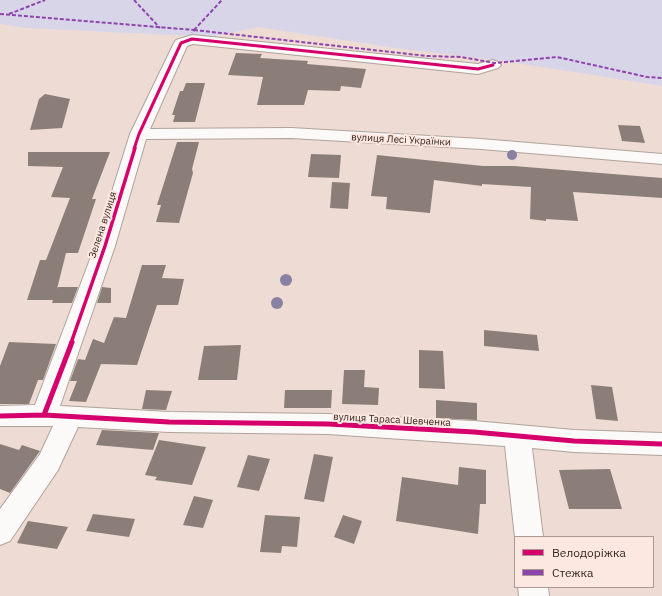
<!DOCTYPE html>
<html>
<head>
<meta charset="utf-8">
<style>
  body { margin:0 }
  #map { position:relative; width:662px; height:596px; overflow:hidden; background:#eedcd4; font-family:"IBM Plex Sans",sans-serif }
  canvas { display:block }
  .legend { position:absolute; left:514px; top:536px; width:140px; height:52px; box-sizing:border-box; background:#fce8e0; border:1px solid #ab9a93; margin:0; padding:5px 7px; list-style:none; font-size:12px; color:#322520 }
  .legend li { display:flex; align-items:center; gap:8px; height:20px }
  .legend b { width:20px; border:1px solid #ab9a93 }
</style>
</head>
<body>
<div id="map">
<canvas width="662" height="596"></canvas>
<ul class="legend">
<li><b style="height:5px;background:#d6006c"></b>Велодоріжка</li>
<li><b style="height:5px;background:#8e44ad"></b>Стежка</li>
</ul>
</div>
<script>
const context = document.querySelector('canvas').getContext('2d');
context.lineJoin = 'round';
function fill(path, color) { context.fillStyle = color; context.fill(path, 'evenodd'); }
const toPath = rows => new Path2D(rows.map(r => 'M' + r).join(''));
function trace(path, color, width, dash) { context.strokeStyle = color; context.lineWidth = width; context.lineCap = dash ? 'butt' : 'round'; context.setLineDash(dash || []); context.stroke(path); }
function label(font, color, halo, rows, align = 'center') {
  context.font = font + ' "IBM Plex Sans",sans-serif'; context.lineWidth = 4; context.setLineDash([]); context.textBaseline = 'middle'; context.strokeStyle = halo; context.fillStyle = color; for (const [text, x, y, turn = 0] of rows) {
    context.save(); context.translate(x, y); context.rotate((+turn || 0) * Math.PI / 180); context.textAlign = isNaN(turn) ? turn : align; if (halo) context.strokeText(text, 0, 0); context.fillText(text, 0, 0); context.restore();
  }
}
const green = toPath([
  [0,0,662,0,662,86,503,61,402,49,258,27,211,37,26,28,0,24]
]);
const building = toPath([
  [236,53,262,54,260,58,308,61,307,64,366,69,361,88,341,86,340,91,308,90,304,105,257,105,263,77,228,75],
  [186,83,205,83,195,122,173,122,175,115,172,115,180,91,183,91],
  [45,94,70,99,62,128,30,130,39,99],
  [618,125,640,126,645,143,622,141],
  [177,142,199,142,192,169,193,173,179,223,156,222,161,205,157,205],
  [28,152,110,152,92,199,96,199,78,253,66,253,57,289,58,287,78,287,72,303,52,303,53,300,27,300,40,260,46,260,70,198,51,197,63,167,28,166],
  [311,154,341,155,339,178,308,177],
  [377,155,483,166,514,166,662,178,662,198,573,192,578,221,546,219,546,221,530,219,531,187,482,184,482,186,434,180,430,213,386,209,387,197,371,196],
  [332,182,350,183,348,209,330,208],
  [142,265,166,265,162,278,184,279,178,305,157,305,137,365,101,364,86,402,69,401,77,381,70,381,78,359,85,360,93,339,104,343,114,317,126,318],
  [102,287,111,288,111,303,97,303],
  [484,330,537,335,539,351,484,346],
  [9,342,56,344,43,380,38,380,29,404,0,404,0,366],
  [241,345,237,380,198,380,204,346],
  [419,350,443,351,445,389,419,388],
  [344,370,365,370,364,387,379,388,378,405,342,404],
  [591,385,612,387,618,421,596,419],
  [146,390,172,391,166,410,142,409],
  [285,390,332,390,331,408,284,408],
  [436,400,477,403,477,420,436,418],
  [102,430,159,433,153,450,96,445],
  [159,440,206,447,192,485,155,480,157,477,145,475],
  [0,444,19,450,22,445,40,451,10,493,0,489],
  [314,454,333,457,324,502,304,499],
  [248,455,270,459,259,491,237,487],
  [459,467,486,470,486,504,480,504,478,534,396,521,402,477,458,485],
  [610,469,622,509,569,509,559,470],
  [194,496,213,500,203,528,183,525],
  [93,514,135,519,129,537,86,531],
  [265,515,300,517,297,547,282,546,281,553,260,552],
  [343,515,362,521,354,544,334,537],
  [28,521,68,527,57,549,17,543]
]);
const minor = toPath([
  [192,35,478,64,493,60,498,62,501,65,498,68,478,74,193,44,187,46,150,129,291,128,481,139,662,154,662,164,481,149,291,138,146,139,115,246,60,406,169,412,328,414,474,421,574,430,662,433,662,455,574,452,532,448,543,537,515,538,505,446,328,434,169,432,78,427,58,470,10,541,0,545,0,509,40,454,53,426,0,426,0,406,35,405,95,246,130,134,174,43,176,40,192,35],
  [518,587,548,587,549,596,519,596,518,587]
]);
const quiet = toPath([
  [134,0,160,28],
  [0,14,194,30,192,33],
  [9,14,45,0],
  [194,30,427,56,461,57,495,63,557,57,647,77,662,78],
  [194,30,222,0]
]);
const cyclewayFar2 = toPath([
  [134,149,139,134,181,43,192,39,478,69,493,65]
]);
const cyclewayFar1 = toPath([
  [71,343,105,246,135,148]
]);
const cycleway = toPath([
  [44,415,72,342],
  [0,416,44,415,169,422,328,424,474,432,574,441,662,444]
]);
const trees = [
  [512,155,5],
  [286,280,6],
  [277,303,6]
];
const streetNames = [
  ["вулиця Лесі Українки",401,140,3],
  ["Зелена вулиця",103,225,-72],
  ["вулиця Тараса Шевченка",392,420,3]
];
fill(green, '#d9d5e9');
fill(building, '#8b7e78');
trace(minor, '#afa29b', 2);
fill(minor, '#fcfaf9');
trace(quiet, '#8e44ad', 2, [4, 2]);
trace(cyclewayFar2, '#d6006c', 3);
trace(cyclewayFar1, '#d6006c', 3.5);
trace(cycleway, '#d6006c', 5);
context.fillStyle = '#8881a2';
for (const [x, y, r] of trees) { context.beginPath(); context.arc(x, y, r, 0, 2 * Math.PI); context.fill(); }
label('10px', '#322520', '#fce8e0', streetNames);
</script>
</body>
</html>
